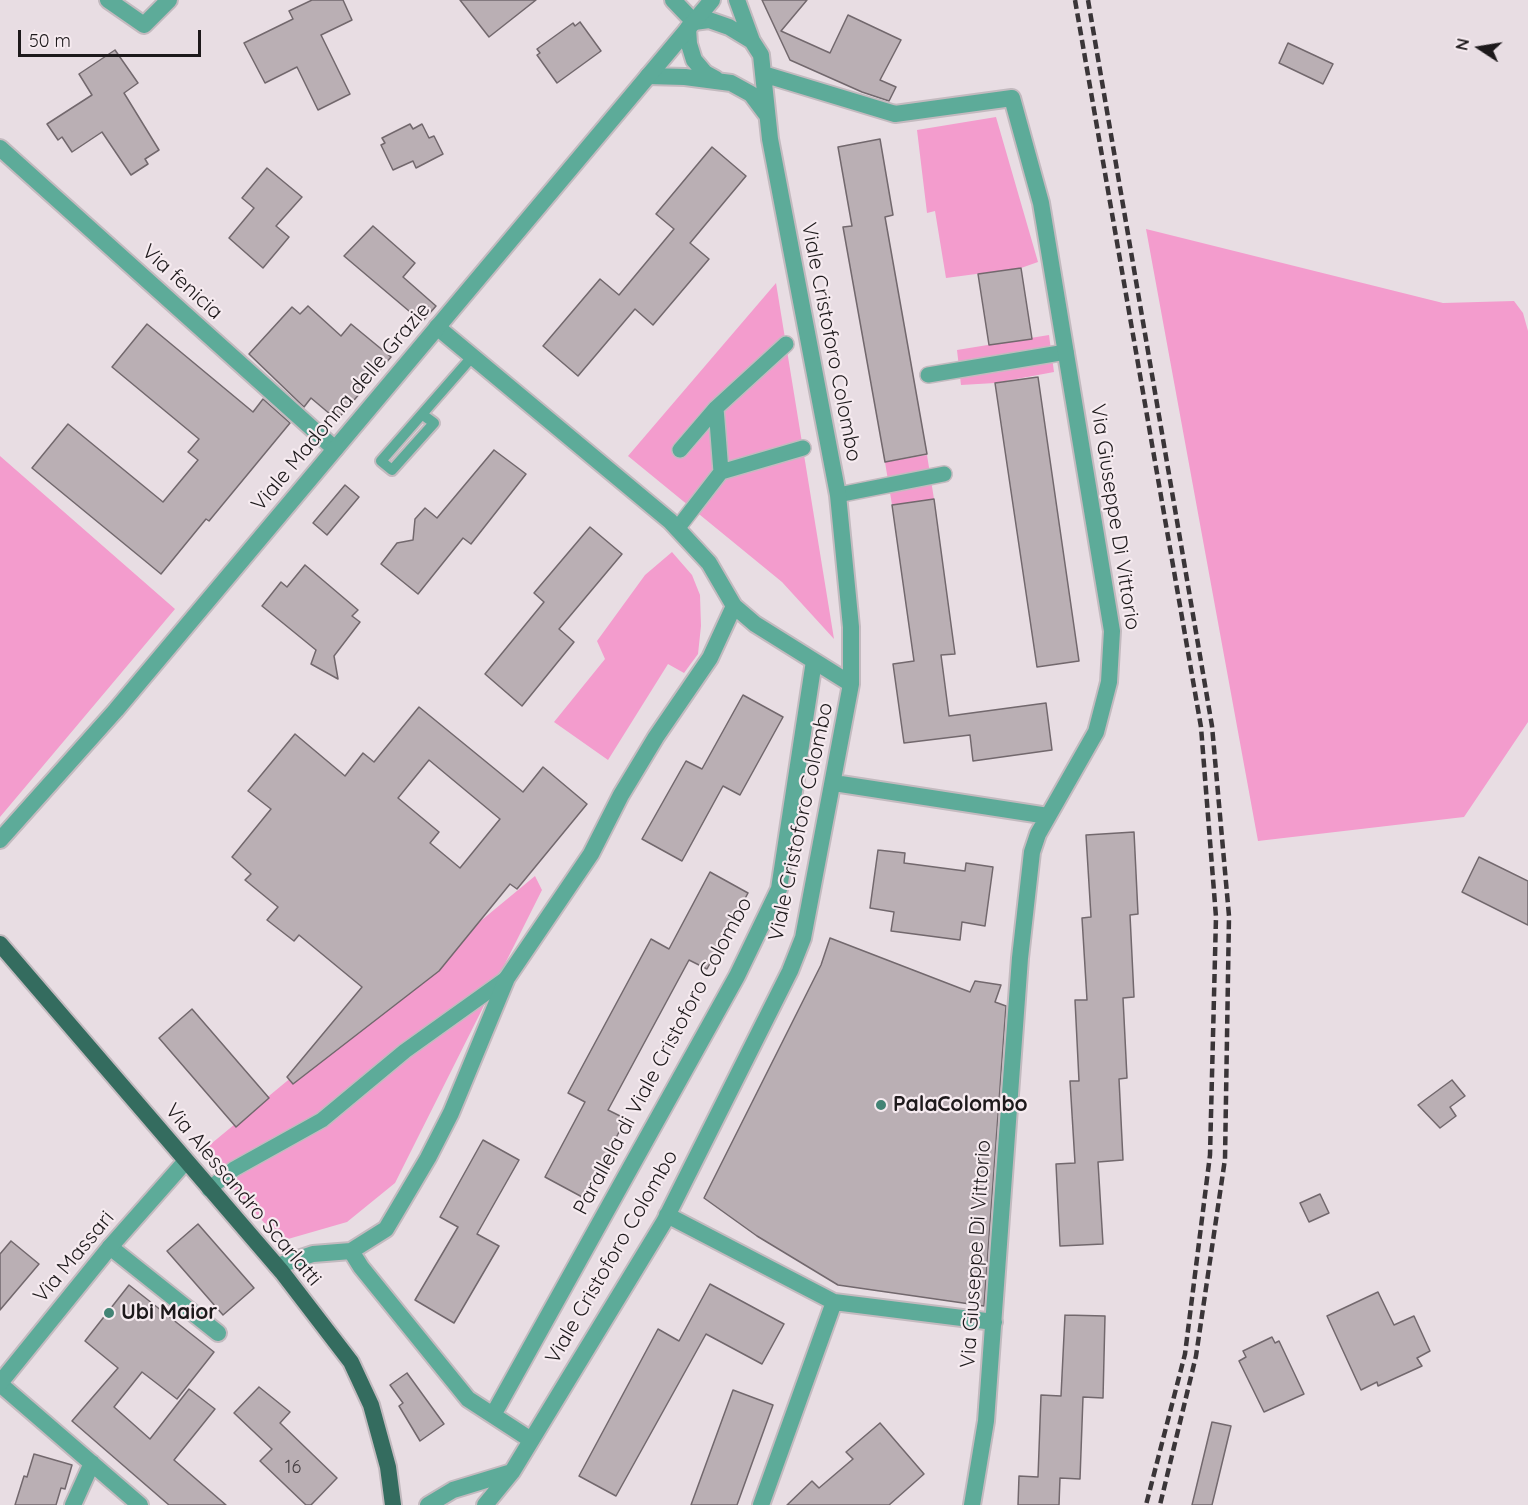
<!DOCTYPE html>
<html>
<head>
<meta charset="utf-8">
<style>
  body { margin:0 }
  #map { position:relative; width:1528px; height:1505px; overflow:hidden; background:#e8dde3; font-family:Quicksand,sans-serif }
  canvas { display:block }
  .north { position:absolute; left:1450px; top:18px; width:60px; height:60px; -webkit-text-stroke:4px #f6ebf0; paint-order:stroke; rotate:282deg; font-size:16px; font-weight:700; line-height:24px; text-align:center; color:#1d191b }
  .north::after { content:''; display:block; margin:auto; width:21px; height:27px; background:#1d191b; clip-path:polygon(50% 0,100% 100%,50% 72%,0 100%) }
  .scale { position:absolute; left:18px; top:30px; width:183px; height:27px; box-sizing:border-box; border:3px solid #1d191b; border-top:0; padding-left:8px; font-size:18px; line-height:21px; white-space:nowrap; color:#1d191b; -webkit-text-stroke:4px #f6ebf0; paint-order:stroke }
</style>
</head>
<body>
<div id="map">
<canvas width="1528" height="1505"></canvas>
<div class="north">N</div>
<div class="scale">50 m</div>
</div>
<script>
const context = document.querySelector('canvas').getContext('2d');
context.lineJoin = 'round';
function fill(path, color) { context.fillStyle = color; context.fill(path, 'evenodd'); }
const toPath = rows => new Path2D(rows.map(r => 'M' + r).join(''));
function trace(path, color, width, dash) { context.strokeStyle = color; context.lineWidth = width; context.lineCap = dash ? 'butt' : 'round'; context.setLineDash(dash || []); context.stroke(path); }
function label(font, color, halo, rows, align = 'center') {
  context.font = font + ' Quicksand,sans-serif'; context.lineWidth = 4.5; context.setLineDash([]); context.textBaseline = 'middle'; context.strokeStyle = halo; context.fillStyle = color; for (const [text, x, y, turn = 0] of rows) {
    context.save(); context.translate(x, y); context.rotate((+turn || 0) * Math.PI / 180); context.textAlign = isNaN(turn) ? turn : align; if (halo) context.strokeText(text, 0, 0); context.fillText(text, 0, 0); context.restore();
  }
}
const green = toPath([
  [996,117,1038,262,1021,268,946,278,935,211,927,213,917,130],
  [1146,229,1443,303,1514,301,1523,313,1528,331,1528,722,1464,817,1258,841],
  [776,283,834,639,782,582,628,456],
  [1049,335,1054,372,995,383,961,385,957,350],
  [927,455,934,499,892,505,885,462],
  [0,456,175,609,0,817],
  [672,552,692,575,700,595,701,626,698,654,684,673,668,664,608,760,554,722,605,659,597,641,645,575],
  [535,876,542,890,395,1183,347,1222,288,1239,269,1228,232,1187,206,1148]
]);
const building = toPath([
  [312,0,343,0,352,20,321,35,350,94,318,110,297,67,265,83,244,43,293,19,289,11,312,0],
  [460,0,536,0,489,37,460,0],
  [762,0,807,0,781,31,830,53,848,15,901,40,880,80,896,87,889,101,862,92,790,60,762,0],
  [580,22,601,51,557,83,537,55,540,53,537,49,573,23,575,26,580,22],
  [1288,43,1333,64,1323,84,1279,63,1288,43],
  [115,50,138,83,124,93,159,150,145,159,148,164,131,175,102,132,72,152,62,137,58,140,47,124,92,95,79,74,115,50],
  [410,124,413,129,422,124,429,138,434,136,443,154,416,168,413,161,393,170,381,145,385,143,382,138,410,124],
  [880,139,893,215,885,217,927,454,885,462,843,227,852,226,838,147,880,139],
  [712,147,746,176,690,243,709,259,653,325,635,309,578,376,543,346,600,279,619,295,674,229,656,214,712,147],
  [267,168,302,197,276,226,289,237,263,268,229,238,254,208,242,198,267,168],
  [373,226,415,263,403,277,436,306,422,322,344,256,373,226],
  [1021,268,1032,339,989,345,978,274,1021,268],
  [308,306,341,336,351,324,391,357,337,420,311,398,304,407,249,354,292,307,300,314,308,306],
  [147,324,253,412,263,399,290,423,209,521,206,519,161,574,32,468,68,424,163,502,198,460,188,452,199,439,112,367,147,324],
  [1038,377,1079,661,1037,667,995,383,1038,377],
  [494,450,526,474,471,544,463,538,418,594,381,564,397,543,413,540,415,519,425,508,437,518,494,450],
  [345,485,359,497,327,535,313,523,345,485],
  [934,499,955,654,941,655,949,716,1046,703,1052,750,973,761,970,735,904,743,893,664,914,661,892,505,934,499],
  [590,527,622,554,559,629,574,642,522,706,485,674,544,602,534,593,590,527],
  [305,565,358,610,352,616,360,622,334,656,338,679,311,664,316,650,262,606,281,582,287,587,305,565],
  [743,695,783,717,740,795,723,786,682,861,642,839,686,761,702,769,743,695],
  [419,707,523,792,543,767,587,804,517,889,510,884,439,971,293,1084,287,1077,362,987,299,935,294,941,267,920,278,907,245,880,251,874,232,857,271,809,248,791,295,734,345,776,363,753,374,762,419,707],
  [429,760,500,819,460,868,430,843,439,832,398,798,429,760],
  [1134,832,1138,914,1130,915,1134,997,1123,998,1127,1078,1119,1079,1123,1160,1098,1162,1103,1244,1060,1246,1056,1164,1075,1163,1070,1081,1079,1081,1075,1000,1087,1000,1082,918,1091,917,1086,835,1134,832],
  [878,850,905,853,904,863,965,871,966,863,993,867,985,926,962,922,960,940,891,931,894,912,870,908,878,850],
  [1479,857,1528,881,1528,925,1462,892,1479,857],
  [710,872,748,893,707,969,689,960,608,1110,626,1119,584,1198,545,1177,585,1102,568,1093,651,939,669,949,710,872],
  [830,938,970,992,975,981,1001,985,995,1002,1006,1006,984,1306,838,1285,757,1236,704,1198,821,965,830,938],
  [192,1009,269,1098,236,1127,159,1038,192,1009],
  [1452,1080,1465,1096,1450,1107,1456,1116,1440,1128,1418,1105,1452,1080],
  [483,1140,519,1160,477,1234,499,1246,454,1323,415,1300,458,1227,440,1217,483,1140],
  [1320,1194,1329,1213,1309,1222,1300,1203,1320,1194],
  [198,1224,254,1288,223,1315,167,1251,198,1224],
  [11,1241,39,1264,0,1310,0,1254,11,1241],
  [710,1284,784,1324,762,1364,706,1334,616,1496,579,1476,658,1329,679,1341,710,1284],
  [129,1285,214,1352,177,1399,142,1372,114,1407,150,1439,189,1389,215,1409,174,1460,226,1505,169,1505,72,1421,118,1368,85,1341,129,1285],
  [1378,1292,1394,1325,1414,1316,1430,1351,1417,1358,1422,1366,1378,1386,1377,1382,1361,1390,1327,1316,1378,1292],
  [1065,1315,1105,1316,1103,1398,1083,1397,1080,1479,1060,1478,1059,1505,1018,1505,1019,1476,1038,1477,1041,1395,1061,1396,1065,1315],
  [1272,1337,1275,1343,1279,1341,1304,1394,1264,1412,1239,1361,1246,1357,1243,1351,1272,1337],
  [407,1373,444,1424,420,1441,399,1406,403,1403,390,1385,407,1373],
  [259,1387,290,1412,280,1423,337,1478,311,1505,306,1505,260,1461,272,1449,234,1413,259,1387],
  [733,1390,773,1405,737,1505,691,1505,733,1390],
  [1212,1422,1231,1426,1212,1505,1192,1505,1212,1422],
  [880,1423,924,1474,889,1505,787,1505,812,1481,819,1488,853,1459,846,1452,880,1423],
  [34,1454,72,1465,65,1489,61,1488,56,1505,15,1505,24,1476,27,1477,34,1454]
]);
const service = toPath([
  [423,415,434,423,392,470,381,461,472,357]
]);
const pedestrian = toPath([
  [928,375,1066,352],
  [680,450,716,408],
  [721,472,716,408,786,344],
  [838,495,944,474],
  [677,529,721,472,803,448],
  [209,1189,234,1169,322,1120,405,1051,507,978]
]);
const minor = toPath([
  [108,0,144,25,169,0],
  [737,0,752,41],
  [688,28,689,44,694,60,705,73,716,79],
  [763,74,895,114,1012,98,1041,203,1112,631,1109,682,1096,732,1038,834,1032,852,1020,958,986,1421,972,1505],
  [648,76,685,77,731,83,751,94,766,114],
  [0,148,335,449],
  [437,327,670,521,709,563,734,606,755,624,851,684],
  [834,783,1048,816],
  [667,1215,834,1302,994,1322],
  [110,1247,218,1333],
  [351,1251,386,1229,428,1158,451,1113,507,978,591,854,621,795,656,737,710,658,734,606],
  [277,1266,313,1254,351,1251,361,1267,468,1399,531,1440],
  [0,1384,140,1505],
  [493,1415,737,976,779,889,814,661],
  [73,1505,92,1463],
  [428,1505,453,1490,512,1472],
  [485,1505,512,1472,664,1222,790,971,803,938,851,684,851,627,838,495,770,139,761,55,752,41,729,27,709,20,694,22,673,0],
  [761,1505,834,1302]
]);
const tertiary = toPath([
  [0,840,116,710,712,0],
  [0,1383,110,1247,185,1162]
]);
const primary = toPath([
  [0,944,282,1272,351,1362,371,1405,388,1467,393,1505]
]);
const rail = toPath([
  [1075,0,1201,727,1216,917,1210,1155,1185,1354,1146,1505],
  [1088,0,1212,726,1229,916,1225,1159,1196,1356,1160,1505]
]);
const markers = [
  [881,1105,6,"#428475"],
  [109,1313,6,"#428475"]
];
const numberNames = [
  ["16",293,1468]
];
const streetNames = [
  ["Via fenicia",182,282,42],
  ["Viale Cristoforo Colombo",831,342,79],
  ["Viale Madonna delle Grazie",341,407,-50],
  ["Via Giuseppe Di Vittorio",1115,517,81],
  ["Viale Cristoforo Colombo",801,822,-78],
  ["Parallela di Viale Cristoforo Colombo",663,1056,-62],
  ["Via Alessandro Scarlatti",243,1195,50],
  ["Via Giuseppe Di Vittorio",976,1254,-86],
  ["Via Massari",74,1257,-50],
  ["Viale Cristoforo Colombo",612,1257,-60]
];
const poiNames = [
  ["PalaColombo",893,1105],
  ["Ubi Maior",121,1313]
];
fill(green, '#f39ccd');
fill(building, '#baafb4');
trace(building, '#72686d', 1.5);
trace(service, '#c3babf', 14);
trace(pedestrian, '#c3babf', 18);
trace(minor, '#c3babf', 20);
trace(tertiary, '#c3babf', 20);
trace(primary, '#c3babf', 20);
trace(service, '#5dab99', 10);
trace(pedestrian, '#5dab99', 15);
trace(minor, '#5dab99', 16);
trace(tertiary, '#5dab99', 16);
trace(primary, '#346c5f', 16);
trace(rail, '#3a3538', 4.5, [9, 4.5]);
for (const [x, y, r, color] of markers) { const dot = new Path2D(); dot.arc(x, y, r, 0, 2 * Math.PI); context.fillStyle = color; context.fill(dot); trace(dot, '#f6ebf0', 2); }
label('18px', '#443e41', null, numberNames);
label('21px', '#1d191b', '#f6ebf0', streetNames);
label('bold 21px', '#1d191b', '#f6ebf0', poiNames, 'left');
</script>
</body>
</html>
